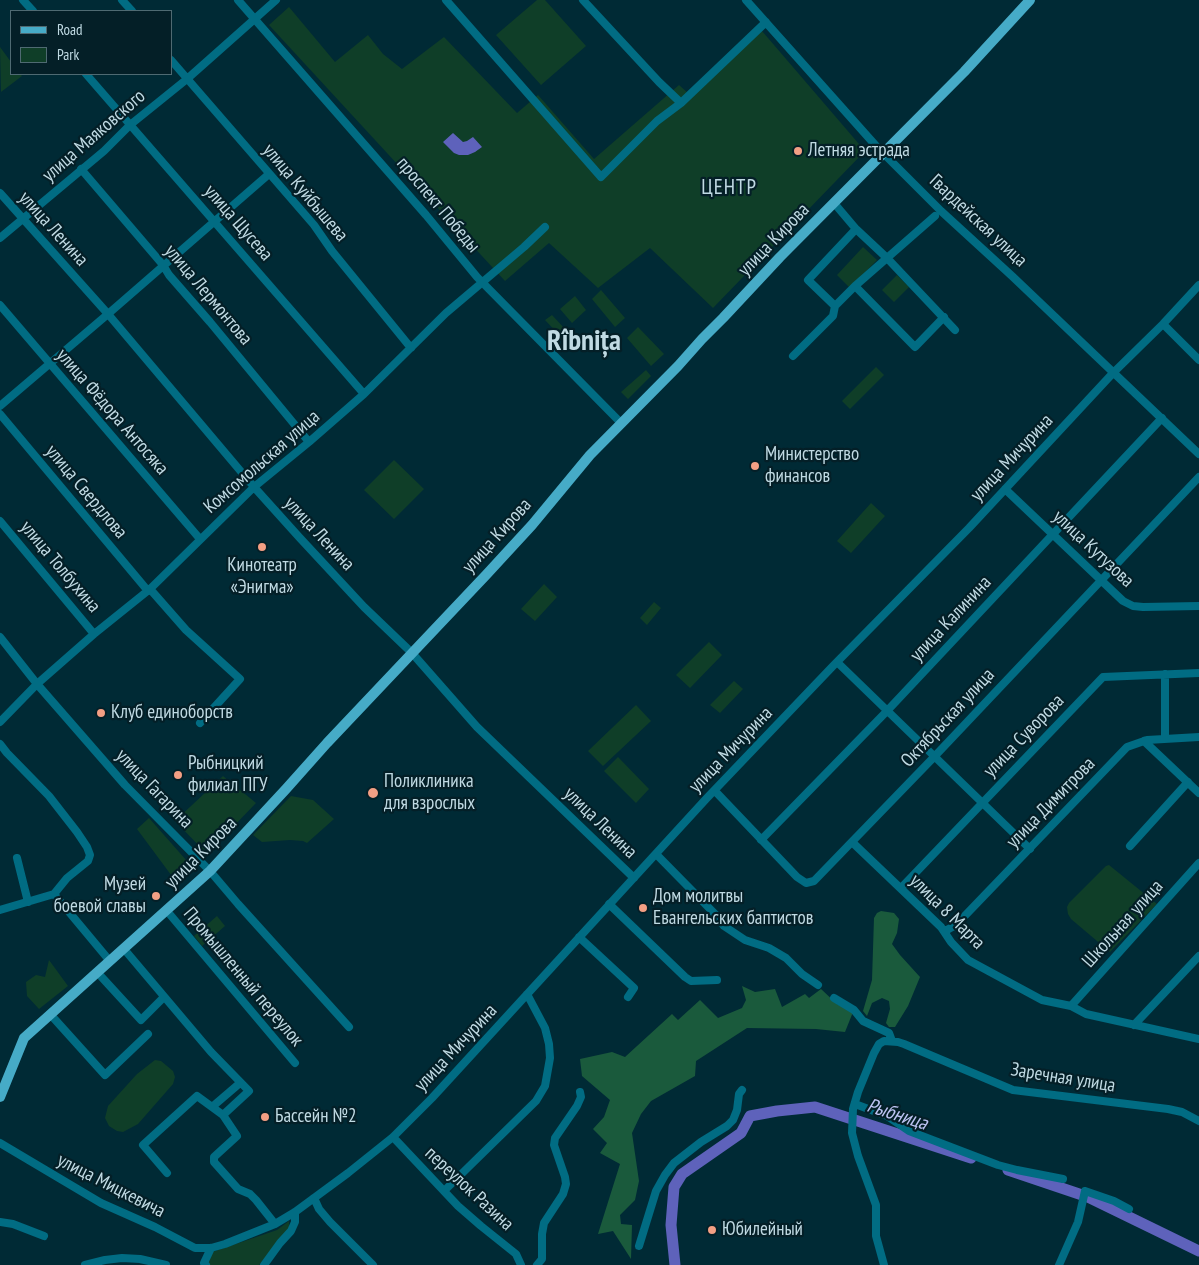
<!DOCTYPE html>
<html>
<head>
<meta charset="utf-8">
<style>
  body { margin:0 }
  #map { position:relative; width:1199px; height:1265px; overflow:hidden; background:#002a35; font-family:"PT Sans Narrow",sans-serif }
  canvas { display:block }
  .legend { position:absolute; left:10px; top:10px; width:162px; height:65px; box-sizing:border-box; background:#041f27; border:1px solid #4f6a72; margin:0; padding:6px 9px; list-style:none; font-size:15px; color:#c0dae3 }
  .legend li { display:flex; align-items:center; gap:10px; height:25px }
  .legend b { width:25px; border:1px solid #4f6a72 }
</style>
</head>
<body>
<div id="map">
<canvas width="1199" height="1265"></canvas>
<ul class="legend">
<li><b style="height:6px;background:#46abc7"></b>Road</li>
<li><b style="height:14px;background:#0f3e28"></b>Park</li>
</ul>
</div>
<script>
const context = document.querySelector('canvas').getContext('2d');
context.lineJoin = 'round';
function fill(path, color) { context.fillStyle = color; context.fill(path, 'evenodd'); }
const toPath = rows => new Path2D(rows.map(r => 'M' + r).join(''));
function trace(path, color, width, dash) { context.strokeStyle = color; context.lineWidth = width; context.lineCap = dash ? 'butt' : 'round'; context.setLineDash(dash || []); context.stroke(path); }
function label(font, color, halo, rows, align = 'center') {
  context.font = font + ' "PT Sans Narrow",sans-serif'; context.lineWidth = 4.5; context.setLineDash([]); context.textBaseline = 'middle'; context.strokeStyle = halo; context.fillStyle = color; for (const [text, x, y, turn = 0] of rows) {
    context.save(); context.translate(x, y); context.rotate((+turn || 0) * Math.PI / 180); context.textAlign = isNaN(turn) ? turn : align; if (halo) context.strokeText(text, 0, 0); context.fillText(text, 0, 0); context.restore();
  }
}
const green = toPath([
  [537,0,545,0,586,46,541,85,496,35],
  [289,7,335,62,368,35,383,54,402,69,444,37,517,113,538,95,594,159,679,85,688,93,762,31,865,151,713,308,650,248,598,288,549,243,505,281,269,25],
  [0,47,11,62,11,74,20,74,22,76,1,92],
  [863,247,877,260,850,288,837,275],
  [897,275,909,287,894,302,882,290],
  [601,290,625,318,615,327,592,299],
  [575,296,586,310,572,323,560,309],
  [552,315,565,329,559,335,545,320],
  [638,327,664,354,651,366,627,338],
  [876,367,884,375,850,409,842,401],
  [646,370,651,376,628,399,621,392],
  [394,460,424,489,394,519,364,490],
  [871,503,885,516,851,553,837,541],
  [544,584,557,597,535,621,521,609],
  [654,602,661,608,647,625,640,618],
  [709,642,722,655,690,688,676,675],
  [734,681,743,689,720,713,710,705],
  [636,705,651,721,603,766,588,751],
  [618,757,649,789,636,803,604,771],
  [223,776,256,803,207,854,175,821],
  [291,796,313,800,334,819,307,843,303,841,290,840,262,842,253,835],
  [149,818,194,869,177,883,137,829],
  [1109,865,1157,904,1110,952,1071,919,1068,914,1067,907,1069,903,1106,866],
  [217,916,225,926,202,946,194,936],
  [49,960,68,986,39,1009,27,996,26,982,36,975,45,977],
  [155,1060,161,1061,173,1071,175,1077,173,1084,138,1124,123,1132,117,1131,109,1126,105,1118,108,1106,137,1074],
  [289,1221,289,1231,259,1265,208,1265,212,1252,277,1230]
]);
const forest = toPath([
  [881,911,894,913,899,919,897,933,892,944,900,955,920,977,908,1006,895,1027,889,1027,886,1023,890,1009,889,1001,882,998,872,1003,867,1016,863,1011,872,980,874,918,877,913],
  [742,986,755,992,775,989,782,1007,805,994,809,998,821,989,837,1004,853,1012,845,1032,816,1029,747,1028,696,1061,695,1076,651,1101,641,1114,632,1133,639,1181,635,1200,620,1215,621,1224,632,1225,631,1259,613,1231,598,1234,620,1164,600,1153,607,1143,593,1129,604,1117,610,1100,582,1076,580,1059,612,1052,625,1057,672,1014,678,1020,700,1000,718,1018,742,1008,746,1000]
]);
const water = toPath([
  [453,133,463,142,467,141,473,137,482,147,475,152,468,155,459,155,454,153,443,142]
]);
const river = toPath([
  [1008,1170,1088,1197,1199,1251],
  [675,1265,671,1225,674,1187,682,1174,741,1133,750,1116,777,1111,815,1107,971,1158]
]);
const minor = toPath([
  [23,0,33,11],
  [122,0,132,11],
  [238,0,426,215,477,277,621,423],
  [446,0,601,177,657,121,681,103,766,22],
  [583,0,659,82,681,103],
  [746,0,877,147,941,211,1012,276,1199,454],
  [171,60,314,225,332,251,411,348],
  [86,74,364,394],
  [81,169,163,265,169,275,210,322,309,442],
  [0,193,108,314,254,487,299,537,364,607,412,653,477,727,634,878],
  [834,203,856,229,887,258,955,330],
  [0,238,104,151,130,125,187,79,276,0],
  [855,286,915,347,944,317],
  [0,305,200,539],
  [835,306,855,286,935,216],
  [1163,324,1199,360],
  [793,356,833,316,835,306,808,280,856,229],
  [0,406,108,314,269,174],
  [0,414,148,591],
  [1005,489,1123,601,1133,606,1143,607,1199,606],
  [0,521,94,634],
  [150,589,186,630,240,679,200,723],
  [0,637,37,684,125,785,210,871,238,904,349,1027],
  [837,662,1030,849],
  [1165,674,1165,738],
  [0,722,37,684,94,634,150,589,254,487,309,442,364,394,446,313,524,247,545,227],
  [1144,741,1199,793],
  [0,744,7,753,49,796,77,832,87,847,90,855,88,861,67,878,54,894,0,910],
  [715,791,797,877,806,883,814,881,934,757,1199,477],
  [761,840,887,711,1162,418],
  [852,842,941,927,951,942,968,960,1042,1000,1071,1006,1086,1014,1199,1039],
  [1130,846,1188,782],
  [656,854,715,914,724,926,745,940,769,948,786,958,802,974,818,985],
  [17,858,28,902],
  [901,888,1103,677,1199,673],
  [54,894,109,960],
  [609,904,685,977,691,981,717,980],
  [167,911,295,1063],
  [945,931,956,925,1127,747,1147,740,1199,737],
  [579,937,634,988,628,997],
  [124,949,211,1052,249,1091,223,1115,197,1096,143,1145,167,1173],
  [97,972,141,1020,164,997],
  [834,998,854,1010,863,1021,889,1033,892,1041],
  [1071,1006,1199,863],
  [50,1014,105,1075,148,1034],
  [1134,1025,1199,956],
  [855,1104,887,1116,909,1131,998,1165,1017,1170,1063,1179],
  [212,1107,240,1083],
  [223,1115,237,1136,214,1157,214,1162,238,1189,250,1194,256,1200,275,1224],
  [393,1137,458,1206,481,1226,516,1254,521,1265],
  [0,1143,101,1203,155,1227,195,1248,211,1248,225,1244,275,1224,295,1212,348,1173,393,1137,432,1098,706,799,833,666,969,528,1113,373,1163,324,1199,285],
  [444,1191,536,1101,545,1086,550,1058,549,1044,545,1028,527,994],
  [314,1198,319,1209,330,1222,373,1265],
  [0,1222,13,1224,44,1236],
  [639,1246,656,1191,665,1175,674,1163,701,1142,727,1126,733,1120,737,1110,739,1094,742,1090],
  [85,1265,105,1260,122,1258,140,1259,166,1265],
  [206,1265,204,1263,211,1248],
  [264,1265,280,1243,291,1231,295,1222,295,1212],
  [537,1265,542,1259,542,1234,544,1223,563,1194,566,1184,565,1177,554,1145,555,1138,577,1106,581,1097,580,1092],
  [884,1265,876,1236,876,1205,858,1156,852,1133,853,1109,858,1092,874,1053,879,1044,884,1041,898,1042,904,1044,1013,1090,1168,1109,1182,1112,1199,1121],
  [1059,1265,1078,1222,1085,1191,1114,1201,1129,1209]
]);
const major = toPath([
  [0,1097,24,1038,210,871,286,789,327,743,486,575,532,525,590,455,678,366,702,339,723,318,780,257,964,72,1030,0]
]);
const markers = [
  [798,151,5,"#f39f84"],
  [755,466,5,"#f39f84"],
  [262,547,5,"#f39f84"],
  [101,713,5,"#f39f84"],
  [178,775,5,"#f39f84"],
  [373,793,6,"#f39f84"],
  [156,896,5,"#f39f84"],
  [643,908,5,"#f39f84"],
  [265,1117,5,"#f39f84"],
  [712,1230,5,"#f39f84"]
];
const streetNames = [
  ["улица Маяковского",94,136,-41],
  ["улица Куйбышева",305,193,50],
  ["проспект Победы",438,205,50],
  ["Гвардейская улица",978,221,43],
  ["улица Щусева",238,223,49],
  ["улица Ленина",53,229,48],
  ["улица Кирова",774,240,-46],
  ["улица Лермонтова",208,295,50],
  ["улица Фёдора Антосяка",112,412,49],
  ["улица Мичурина",1012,458,-47],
  ["Комсомольская улица",262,462,-41],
  ["улица Свердлова",86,492,50],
  ["улица Ленина",319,534,47],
  ["улица Кирова",497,536,-48],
  ["улица Кутузова",1093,549,43],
  ["улица Толбухина",60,567,50],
  ["улица Калинина",951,619,-47],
  ["Октябрьская улица",948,718,-47],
  ["улица Суворова",1024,736,-46],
  ["улица Мичурина",731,750,-46],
  ["улица Гагарина",154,789,46],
  ["улица Димитрова",1051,803,-46],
  ["улица Ленина",600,823,44],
  ["улица Кирова",201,853,-45],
  ["улица 8 Марта",947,912,45],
  ["Школьная улица",1123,924,-48],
  ["Промышленный переулок",243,977,50],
  ["улица Мичурина",456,1048,-47],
  ["Заречная улица",1063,1078,9],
  ["улица Мицкевича",111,1186,27],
  ["переулок Разина",469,1189,43]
];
const poiNames = [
  ["Летняя эстрада",808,151],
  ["Министерство",765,455],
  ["финансов",765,477],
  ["Кинотеатр",262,566,"center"],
  ["«Энигма»",262,588,"center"],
  ["Клуб единоборств",111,713],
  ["Рыбницкий",188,764],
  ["филиал ПГУ",188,786],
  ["Поликлиника",384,782],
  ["для взрослых",384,804],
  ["Музей",146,885,"right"],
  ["боевой славы",146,907,"right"],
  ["Дом молитвы",653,897],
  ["Евангельских баптистов",653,919],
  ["Бассейн №2",275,1117],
  ["Юбилейный",722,1230]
];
const waterNames = [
  ["Рыбница",897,1115,18]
];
const quarterNames = [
  ["ЦЕНТР",729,188]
];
const townNames = [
  ["Rîbnița",584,342]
];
fill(green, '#0f3e28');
fill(forest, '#1a5a3c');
fill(water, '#5e62bb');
trace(river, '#5e62bb', 11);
trace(minor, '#016c83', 8);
trace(major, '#46abc7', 10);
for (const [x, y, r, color] of markers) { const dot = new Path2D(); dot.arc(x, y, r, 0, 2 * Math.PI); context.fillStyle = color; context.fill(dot); trace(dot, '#041f27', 2); }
label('19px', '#c0dae3', '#041f27', streetNames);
label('19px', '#c0dae3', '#041f27', poiNames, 'left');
label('italic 20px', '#bdc3f2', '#041f27', waterNames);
context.letterSpacing = '1px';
label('21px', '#c0dae3', '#041f27', quarterNames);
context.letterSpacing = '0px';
label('bold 29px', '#c0dae3', '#041f27', townNames);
</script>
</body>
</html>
